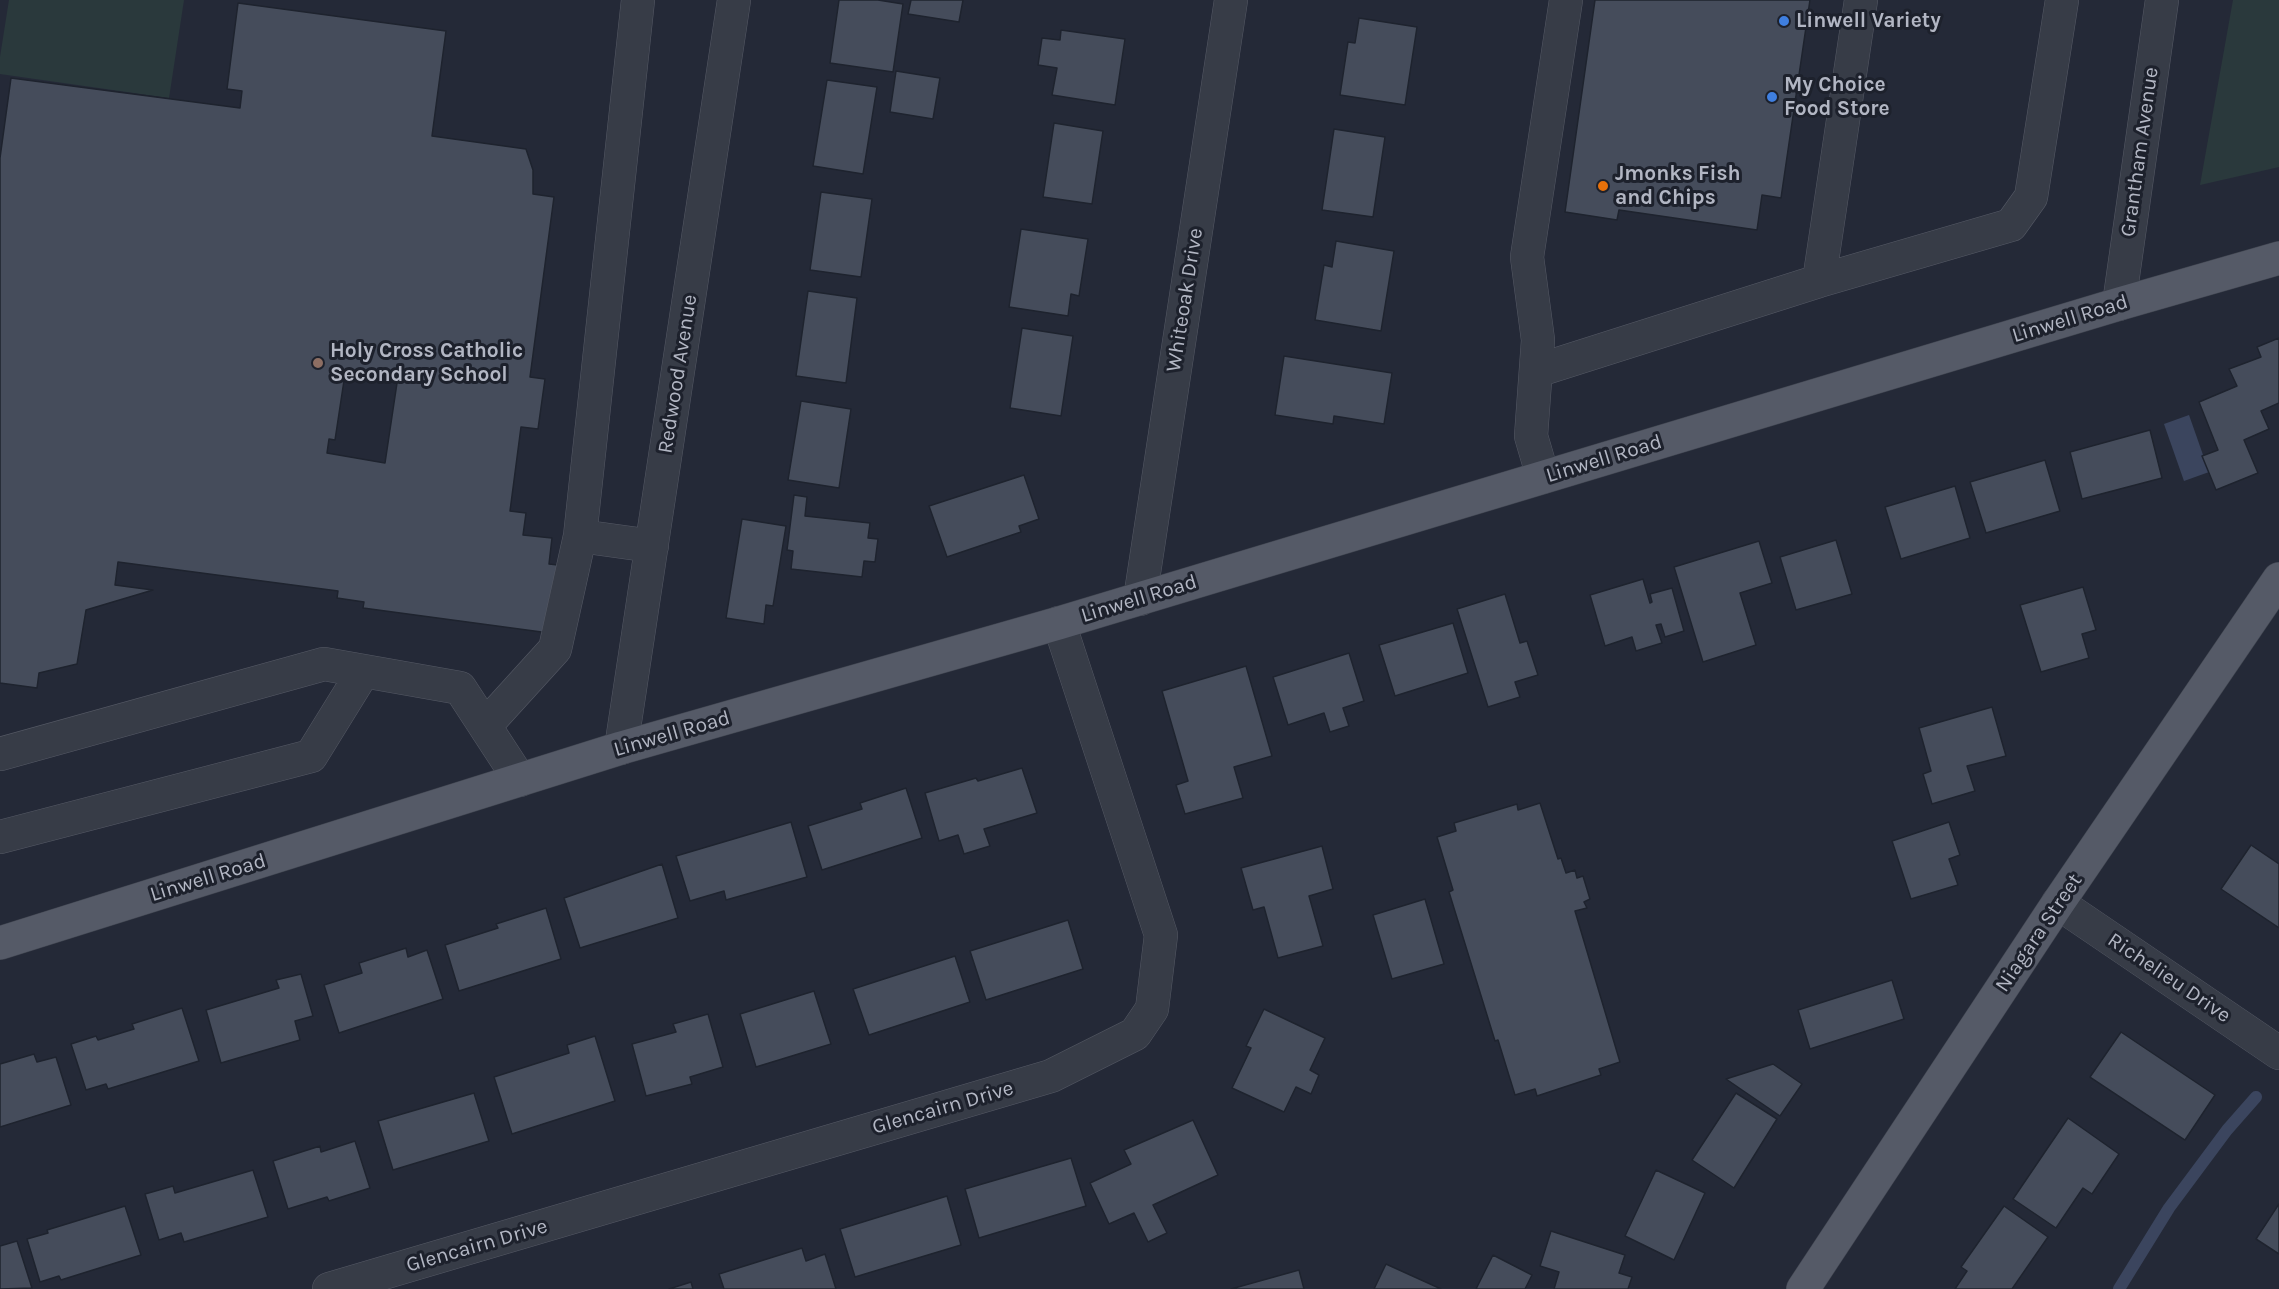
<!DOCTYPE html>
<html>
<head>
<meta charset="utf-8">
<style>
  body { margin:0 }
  canvas { display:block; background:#242937 }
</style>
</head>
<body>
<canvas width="2279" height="1289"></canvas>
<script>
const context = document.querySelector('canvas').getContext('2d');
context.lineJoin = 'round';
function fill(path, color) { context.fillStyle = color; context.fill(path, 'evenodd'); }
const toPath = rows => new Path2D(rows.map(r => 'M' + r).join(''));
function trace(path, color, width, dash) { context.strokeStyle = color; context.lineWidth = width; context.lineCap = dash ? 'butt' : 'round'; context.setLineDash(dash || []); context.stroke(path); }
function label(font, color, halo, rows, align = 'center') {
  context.font = font + ' Karla,sans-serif'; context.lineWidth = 6; context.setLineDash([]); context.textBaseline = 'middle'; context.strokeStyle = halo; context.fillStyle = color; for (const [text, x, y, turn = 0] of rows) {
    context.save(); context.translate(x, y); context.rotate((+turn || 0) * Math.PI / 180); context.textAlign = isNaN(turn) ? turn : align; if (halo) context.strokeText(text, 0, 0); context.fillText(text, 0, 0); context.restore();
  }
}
const green = toPath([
  [9,0,184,0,169,98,0,74,0,57],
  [2233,0,2279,0,2279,167,2200,185]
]);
const water = toPath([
  [2189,415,2209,472,2184,481,2164,424]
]);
const stream = toPath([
  [2119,1289,2169,1208,2227,1130,2256,1097]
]);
const building = toPath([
  [839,0,878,0,903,4,893,72,830,63,839,0],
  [911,0,963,0,959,22,908,14,911,0],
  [1595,0,1810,0,1781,198,1762,195,1757,230,1619,210,1617,220,1565,212,1595,0],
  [238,3,446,31,432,136,526,149,533,170,533,194,554,197,530,377,545,379,538,429,521,427,510,511,526,513,523,535,552,538,549,564,558,565,549,633,363,608,364,602,337,598,338,591,118,562,115,585,153,590,86,610,77,664,39,673,37,688,0,683,0,158,11,78,240,108,242,91,227,89,238,3],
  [345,374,397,383,385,463,327,453,329,439,335,440,345,374],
  [1359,18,1417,27,1405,105,1340,95,1348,42,1355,43,1359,18],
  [1061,30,1125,39,1115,105,1052,95,1057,68,1038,65,1042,38,1060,40,1061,30],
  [896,71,940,78,933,119,890,112,896,71],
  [827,80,877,87,863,174,813,166,827,80],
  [1054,123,1103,131,1092,204,1043,197,1054,123],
  [1334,129,1385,137,1373,217,1322,210,1334,129],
  [821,192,872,199,861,277,810,270,821,192],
  [1021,229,1088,239,1079,296,1071,294,1068,316,1009,307,1021,229],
  [1336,241,1394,251,1381,331,1315,320,1324,265,1332,267,1336,241],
  [808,291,857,298,846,383,796,376,808,291],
  [1022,328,1073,336,1061,416,1010,408,1022,328],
  [2279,338,2279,403,2261,411,2269,429,2244,440,2258,473,2216,490,2202,456,2218,450,2199,402,2237,386,2229,369,2261,357,2257,347,2279,338],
  [1284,356,1392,373,1384,424,1334,416,1333,424,1275,415,1284,356],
  [801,401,851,409,839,488,788,480,801,401],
  [2150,430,2162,478,2082,499,2070,452,2150,430],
  [2045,460,2060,511,1986,533,1970,482,2045,460],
  [1024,475,1039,519,1019,526,1021,532,947,557,929,506,1024,475],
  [1955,486,1970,538,1901,559,1885,507,1955,486],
  [794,495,807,497,805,516,870,523,868,538,878,539,875,562,864,561,862,577,791,569,793,551,787,550,794,495],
  [742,519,786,526,773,606,766,605,764,624,726,618,742,519],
  [1836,540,1852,594,1796,610,1780,557,1836,540],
  [1759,541,1772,583,1740,593,1756,645,1703,662,1674,567,1759,541],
  [1643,579,1650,603,1652,602,1650,594,1672,588,1684,631,1665,637,1661,624,1656,625,1662,643,1636,651,1632,637,1605,646,1590,595,1643,579],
  [2083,587,2096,630,2082,634,2089,658,2041,672,2020,605,2083,587],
  [1505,594,1520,643,1527,641,1538,675,1515,682,1520,697,1488,707,1457,609,1505,594],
  [1453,623,1468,673,1395,696,1379,645,1453,623],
  [1349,653,1364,701,1343,708,1349,726,1330,732,1324,713,1288,725,1273,677,1349,653],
  [1246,666,1272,756,1234,767,1243,798,1185,814,1176,785,1188,781,1162,691,1246,666],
  [1992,707,2006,756,1967,766,1975,791,1932,804,1923,774,1931,771,1919,728,1992,707],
  [1022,768,1037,813,984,829,990,846,964,854,958,835,939,841,925,793,976,778,978,781,1022,768],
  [906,788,922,838,822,870,808,826,862,809,860,803,906,788],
  [1540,803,1558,859,1561,858,1566,873,1575,870,1577,878,1583,876,1590,899,1584,902,1587,908,1575,911,1620,1062,1599,1069,1601,1075,1537,1096,1535,1089,1515,1095,1498,1040,1495,1041,1449,892,1453,890,1437,837,1456,831,1454,823,1517,804,1518,810,1540,803],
  [791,822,807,877,726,900,724,891,690,901,676,856,791,822],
  [1949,822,1960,855,1949,859,1958,885,1911,899,1892,841,1949,822],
  [2251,845,2279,864,2279,928,2221,889,2251,845],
  [1322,846,1333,889,1309,896,1323,946,1278,958,1264,907,1253,910,1241,868,1322,846],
  [662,864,678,918,580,948,564,898,662,864],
  [1425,899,1444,964,1392,979,1373,915,1425,899],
  [546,908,561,959,459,991,445,945,498,928,496,924,546,908],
  [1068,920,1083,969,986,1000,970,951,1068,920],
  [406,948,408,957,427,950,443,999,339,1033,324,985,362,973,359,963,406,948],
  [955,956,970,1002,869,1035,853,989,955,956],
  [301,974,313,1016,295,1021,300,1040,221,1063,206,1010,279,988,276,980,301,974],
  [1892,980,1904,1019,1810,1049,1798,1010,1892,980],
  [814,991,831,1044,756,1067,740,1014,814,991],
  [182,1008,199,1061,108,1089,106,1084,86,1090,71,1044,96,1036,98,1040,134,1029,132,1024,182,1008],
  [1264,1009,1325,1038,1310,1070,1319,1075,1311,1094,1296,1087,1284,1112,1232,1088,1251,1048,1246,1046,1264,1009],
  [708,1014,723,1067,690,1077,692,1084,646,1096,632,1044,676,1032,673,1024,708,1014],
  [2121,1032,2215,1095,2185,1140,2090,1077,2121,1032],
  [595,1036,615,1101,512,1134,494,1077,569,1053,567,1045,595,1036],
  [34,1054,37,1062,56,1057,71,1105,0,1127,0,1064,34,1054],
  [1773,1064,1802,1084,1780,1116,1726,1079,1773,1064],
  [474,1093,489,1141,393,1170,378,1121,474,1093],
  [1736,1093,1777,1119,1734,1188,1692,1160,1736,1093],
  [2068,1118,2119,1154,2092,1194,2083,1188,2056,1228,2013,1199,2068,1118],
  [1193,1120,1218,1175,1153,1205,1167,1233,1148,1242,1134,1213,1109,1224,1090,1183,1131,1164,1124,1150,1193,1120],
  [355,1141,370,1188,329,1201,327,1197,288,1209,273,1161,320,1146,321,1152,355,1141],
  [1071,1158,1086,1206,979,1238,965,1189,1071,1158],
  [253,1170,268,1217,184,1242,181,1233,159,1240,145,1194,173,1186,175,1193,253,1170],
  [1656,1170,1705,1193,1674,1260,1625,1236,1656,1170],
  [947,1196,961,1245,855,1277,840,1229,947,1196],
  [2279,1204,2279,1254,2256,1239,2279,1204],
  [125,1206,141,1255,61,1280,59,1276,40,1282,27,1239,48,1233,47,1230,125,1206],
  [2004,1206,2048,1237,2012,1289,1955,1289,1967,1271,1961,1267,2004,1206],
  [1551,1231,1625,1255,1619,1273,1632,1277,1628,1289,1554,1289,1559,1272,1540,1266,1551,1231],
  [17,1241,32,1288,0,1289,0,1246,17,1241],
  [802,1248,806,1261,825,1254,836,1289,724,1289,719,1274,802,1248],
  [1493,1255,1532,1275,1525,1289,1476,1289,1493,1255],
  [1386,1264,1441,1289,1374,1289,1386,1264],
  [1299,1270,1304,1289,1231,1289,1299,1270],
  [691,1282,693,1289,669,1289,691,1282]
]);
const minor = toPath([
  [1819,281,1861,0],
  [2119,304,2162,0],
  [1536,371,1819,281,2011,225,2031,197,2062,0],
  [1543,477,1531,436,1538,340,1527,257,1566,0],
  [580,536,638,0],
  [1140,599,1231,0],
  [485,726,555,649,580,536,652,546],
  [621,748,734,0],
  [0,754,324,664,460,688,520,780],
  [0,837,311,756,363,672],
  [2058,903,2279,1053],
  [329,1289,1051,1076,1135,1034,1152,1009,1161,935,1059,623]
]);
const major = toPath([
  [0,943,621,748,1059,623,2119,304,2279,258],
  [1803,1289,2058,903,2279,579]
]);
const markers = [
  [1784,21,6,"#3f7fe0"],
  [1772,97,6,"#3f7fe0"],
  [1603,186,6,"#e8710a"],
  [318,363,6,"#8d6e63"]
];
const poiNames = [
  ["Linwell Variety",1796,21],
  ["My Choice",1784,85],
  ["Food Store",1784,109],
  ["Jmonks Fish",1615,174],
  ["and Chips",1615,198],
  ["Holy Cross Catholic",330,351],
  ["Secondary School",330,375]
];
const streetNames = [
  ["Grantham Avenue",2140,152,-82],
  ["Whiteoak Drive",1185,300,-81],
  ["Linwell Road",2070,319,-17],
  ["Redwood Avenue",678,374,-81],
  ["Linwell Road",1604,459,-17],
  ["Linwell Road",1139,599,-17],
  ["Linwell Road",672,734,-16],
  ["Linwell Road",208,878,-17],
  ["Niagara Street",2039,933,-56],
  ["Richelieu Drive",2169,978,34],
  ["Glencairn Drive",943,1108,-16],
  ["Glencairn Drive",477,1246,-16]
];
fill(green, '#2a393c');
fill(water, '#3b455e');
trace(stream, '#3b455e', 12);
fill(building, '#454c5b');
trace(building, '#1e232e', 1.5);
trace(minor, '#555965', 34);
trace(major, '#404550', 34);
trace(minor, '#373c47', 33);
trace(major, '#555a67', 33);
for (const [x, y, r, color] of markers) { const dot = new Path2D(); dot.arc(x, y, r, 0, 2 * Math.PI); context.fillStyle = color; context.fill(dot); trace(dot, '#1d212c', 2); }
label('bold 21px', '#b2b6c3', '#1d212c', poiNames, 'left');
label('21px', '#b2b6c3', '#1d212c', streetNames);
</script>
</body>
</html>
